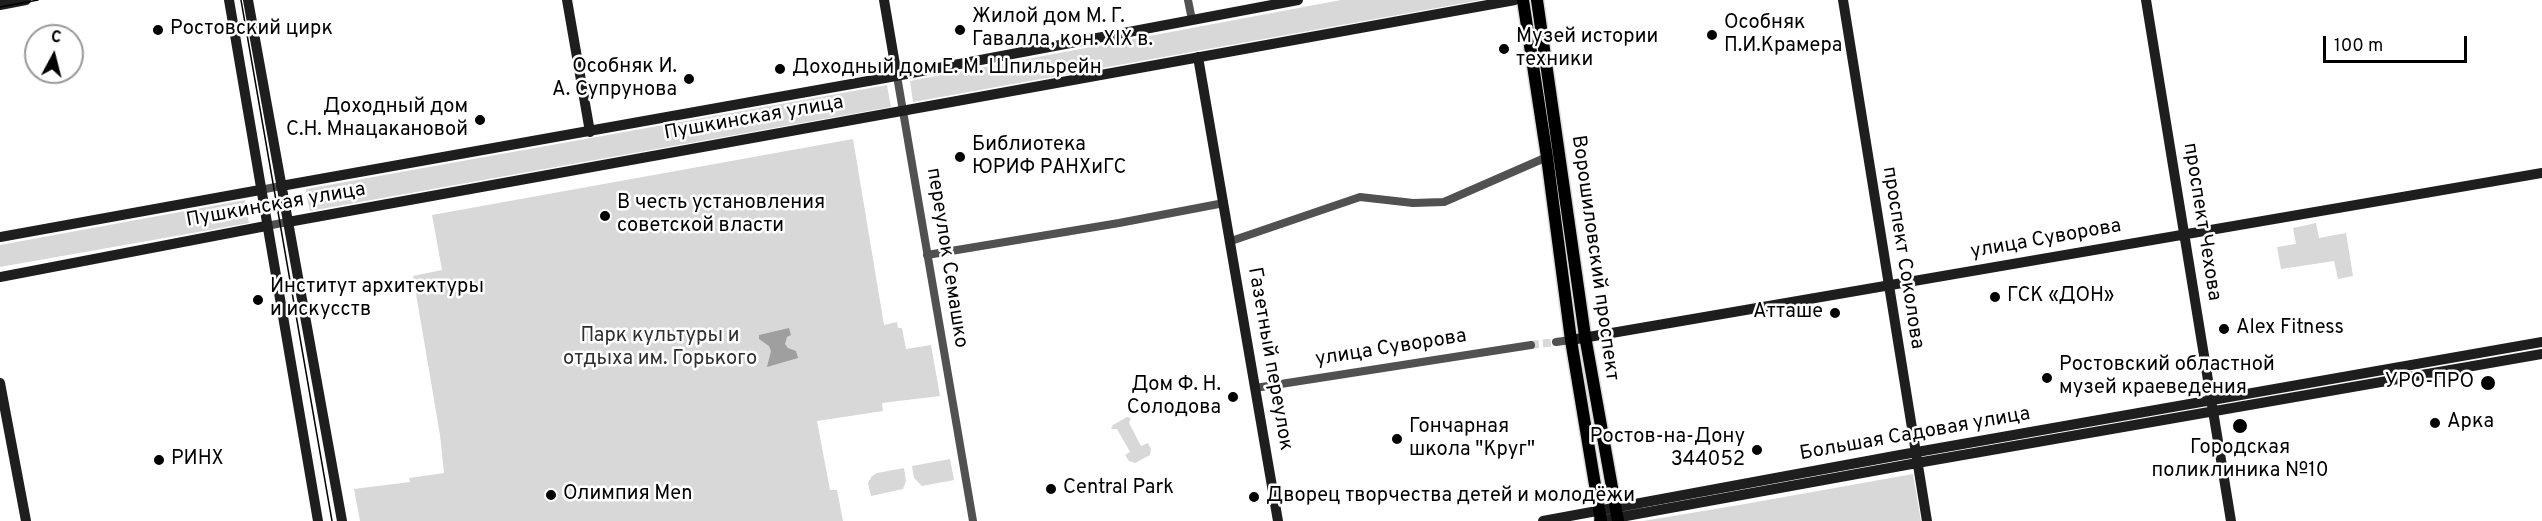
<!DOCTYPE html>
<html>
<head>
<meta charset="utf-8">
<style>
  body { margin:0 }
  #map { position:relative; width:2542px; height:521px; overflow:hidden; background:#fff; font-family:Overpass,sans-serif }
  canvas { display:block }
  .north { position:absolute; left:24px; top:24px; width:60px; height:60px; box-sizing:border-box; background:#fff; border:2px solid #999; border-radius:50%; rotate:7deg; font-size:16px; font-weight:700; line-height:24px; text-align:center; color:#000 }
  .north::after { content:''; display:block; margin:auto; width:21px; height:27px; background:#000; clip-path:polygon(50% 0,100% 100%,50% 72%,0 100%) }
  .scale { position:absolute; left:2323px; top:36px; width:144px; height:27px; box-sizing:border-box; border:3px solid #000; border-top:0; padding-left:8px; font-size:18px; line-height:21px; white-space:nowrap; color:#000; -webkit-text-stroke:4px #fff; paint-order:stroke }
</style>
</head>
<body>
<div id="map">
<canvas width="2542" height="521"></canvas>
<div class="north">С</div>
<div class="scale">100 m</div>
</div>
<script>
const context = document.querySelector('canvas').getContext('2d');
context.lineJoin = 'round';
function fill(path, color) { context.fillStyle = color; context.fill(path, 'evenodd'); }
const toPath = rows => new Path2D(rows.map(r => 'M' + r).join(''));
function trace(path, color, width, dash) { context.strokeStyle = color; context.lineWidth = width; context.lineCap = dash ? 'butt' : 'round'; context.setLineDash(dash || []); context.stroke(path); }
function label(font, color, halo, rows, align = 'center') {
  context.font = font + ' Overpass,sans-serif'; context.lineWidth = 5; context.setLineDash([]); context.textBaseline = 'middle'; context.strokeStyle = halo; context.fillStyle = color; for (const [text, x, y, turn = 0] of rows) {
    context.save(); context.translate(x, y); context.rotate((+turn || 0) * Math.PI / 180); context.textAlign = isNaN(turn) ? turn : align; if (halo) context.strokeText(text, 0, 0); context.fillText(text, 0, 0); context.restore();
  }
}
const green = toPath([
  [1341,0,1481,0,913,102,910,81],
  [887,85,891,107,310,211,306,194,306,189],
  [853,139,884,325,897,322,898,328,902,328,906,349,931,345,940,396,882,403,883,411,817,421,830,490,837,490,843,521,360,521,354,489,410,482,409,478,444,473,440,435,413,276,442,270,432,215],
  [245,200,249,223,0,267,0,245],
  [2316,223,2319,238,2346,233,2353,276,2338,279,2334,261,2281,269,2277,247,2296,244,2293,228],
  [1127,417,1131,418,1129,423,1141,446,1148,443,1151,449,1150,455,1135,463,1129,461,1125,455,1130,452,1117,429,1111,429,1113,425],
  [950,459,954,480,922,486,914,478,912,466],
  [904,468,906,481,903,489,871,496,868,483,872,476,877,473],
  [1913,474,1921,521,1643,521,1745,504]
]);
const water = toPath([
  [789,328,791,335,787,337,785,344,788,348,796,351,798,358,767,367,771,351,769,346,759,339,759,335]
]);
const streetTunnel = toPath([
  [1531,345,1556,342]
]);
const street = toPath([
  [1188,0,1192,20],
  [897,76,973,521],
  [260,190,281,186],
  [266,226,288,222],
  [1231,241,1360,197,1413,203,1444,202,1547,157],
  [927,255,1119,223,1224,203],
  [1556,342,1571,340],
  [1255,388,1531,345]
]);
const secondary = toPath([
  [229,0,318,521],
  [248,0,342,521],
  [567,0,590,132],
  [884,0,897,76],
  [1843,0,1927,521],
  [2146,0,2231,521],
  [0,5,26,0],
  [1198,57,1278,521],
  [281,186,885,78,1298,0],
  [288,222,1515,0],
  [0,237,260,190],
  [0,277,266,226],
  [1571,340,2542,173],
  [0,383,26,521],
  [1543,521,1900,455,2542,342],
  [1599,521,1917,463,2542,354]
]);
const primary = toPath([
  [1523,0,1547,157,1571,340,1601,521],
  [1537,0,1585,336,1618,521]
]);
const tram = toPath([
  [241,0,332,521],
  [0,7,38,0]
]);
const markers = [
  [158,30,6,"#000"],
  [960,30,6,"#000"],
  [1712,35,6,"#000"],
  [1504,49,6,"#000"],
  [780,69,6,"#000"],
  [689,79,6,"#000"],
  [480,120,6,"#000"],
  [960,157,6,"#000"],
  [605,216,6,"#000"],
  [1995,297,6,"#000"],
  [258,300,6,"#000"],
  [1835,313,6,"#000"],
  [2224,329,6,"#000"],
  [2047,378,6,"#000"],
  [2488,383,8,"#000"],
  [1233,397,6,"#000"],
  [2435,423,6,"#000"],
  [2240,426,8,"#000"],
  [1397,439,6,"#000"],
  [1757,450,6,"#000"],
  [159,460,6,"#000"],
  [1051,489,6,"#000"],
  [551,495,6,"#000"],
  [1254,497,6,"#000"]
];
const poiNames = [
  ["Жилой дом М. Г.",972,18],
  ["Гавалла, кон. XIX в.",972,41],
  ["Особняк",1724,24],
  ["П.И.Крамера",1724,47],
  ["Ростовский цирк",170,30],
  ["Музей истории",1516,38],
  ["техники",1516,61],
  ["Особняк И.",677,68,"right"],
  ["А. Супрунова",677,91,"right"],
  ["Доходный дом Е. М. Шпильрейн",792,69],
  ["Доходный дом",468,108,"right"],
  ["С.Н. Мнацакановой",468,131,"right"],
  ["Библиотека",972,146],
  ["ЮРИФ РАНХиГС",972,169],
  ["В честь установления",617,204],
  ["советской власти",617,227],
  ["Институт архитектуры",270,288],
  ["и искусств",270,311],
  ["ГСК «ДОН»",2007,297],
  ["Атташе",1823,313,"right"],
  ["Alex Fitness",2236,329],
  ["Ростовский областной",2059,366],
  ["музей краеведения",2059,389],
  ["УРО-ПРО",2474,383,"right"],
  ["Дом Ф. Н.",1221,386,"right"],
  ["Солодова",1221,409,"right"],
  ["Арка",2447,423],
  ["Гончарная",1409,428],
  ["школа \"Круг\"",1409,451],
  ["Ростов-на-Дону",1745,438,"right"],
  ["344052",1745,461,"right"],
  ["Городская",2240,449,"center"],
  ["поликлиника №10",2240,472,"center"],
  ["РИНХ",171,460],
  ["Central Park",1063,489],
  ["Олимпия Men",563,495],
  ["Дворец творчества детей и молодёжи",1266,497]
];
const streetNames = [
  ["Пушкинская улица",754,119,-10],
  ["Пушкинская улица",276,206,-10],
  ["проспект Чехова",2201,222,81],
  ["улица Суворова",2046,240,-10],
  ["переулок Семашко",946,258,81],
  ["Ворошиловский проспект",1594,258,82],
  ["проспект Соколова",1902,258,81],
  ["улица Суворова",1391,349,-9],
  ["Газетный переулок",1269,359,80],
  ["Большая Садовая улица",1915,435,-10]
];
const parkNames = [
  ["Парк культуры и",660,337],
  ["отдыха им. Горького",660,360]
];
fill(green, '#d8d8d8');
fill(water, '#9f9f9f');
trace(streetTunnel, '#d9d9d9', 8, [8, 4]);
trace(primary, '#dbdbdb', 15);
trace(street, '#515151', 8);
trace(secondary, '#1e1e1e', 10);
trace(primary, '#000', 12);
trace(tram, '#000', 1.5);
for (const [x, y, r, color] of markers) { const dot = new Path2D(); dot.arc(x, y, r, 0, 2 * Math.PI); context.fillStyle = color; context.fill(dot); trace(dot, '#fff', 2); }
label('20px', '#000', '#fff', poiNames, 'left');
label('20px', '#000', '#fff', streetNames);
label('20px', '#2f2f2f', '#fff', parkNames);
</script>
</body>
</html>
